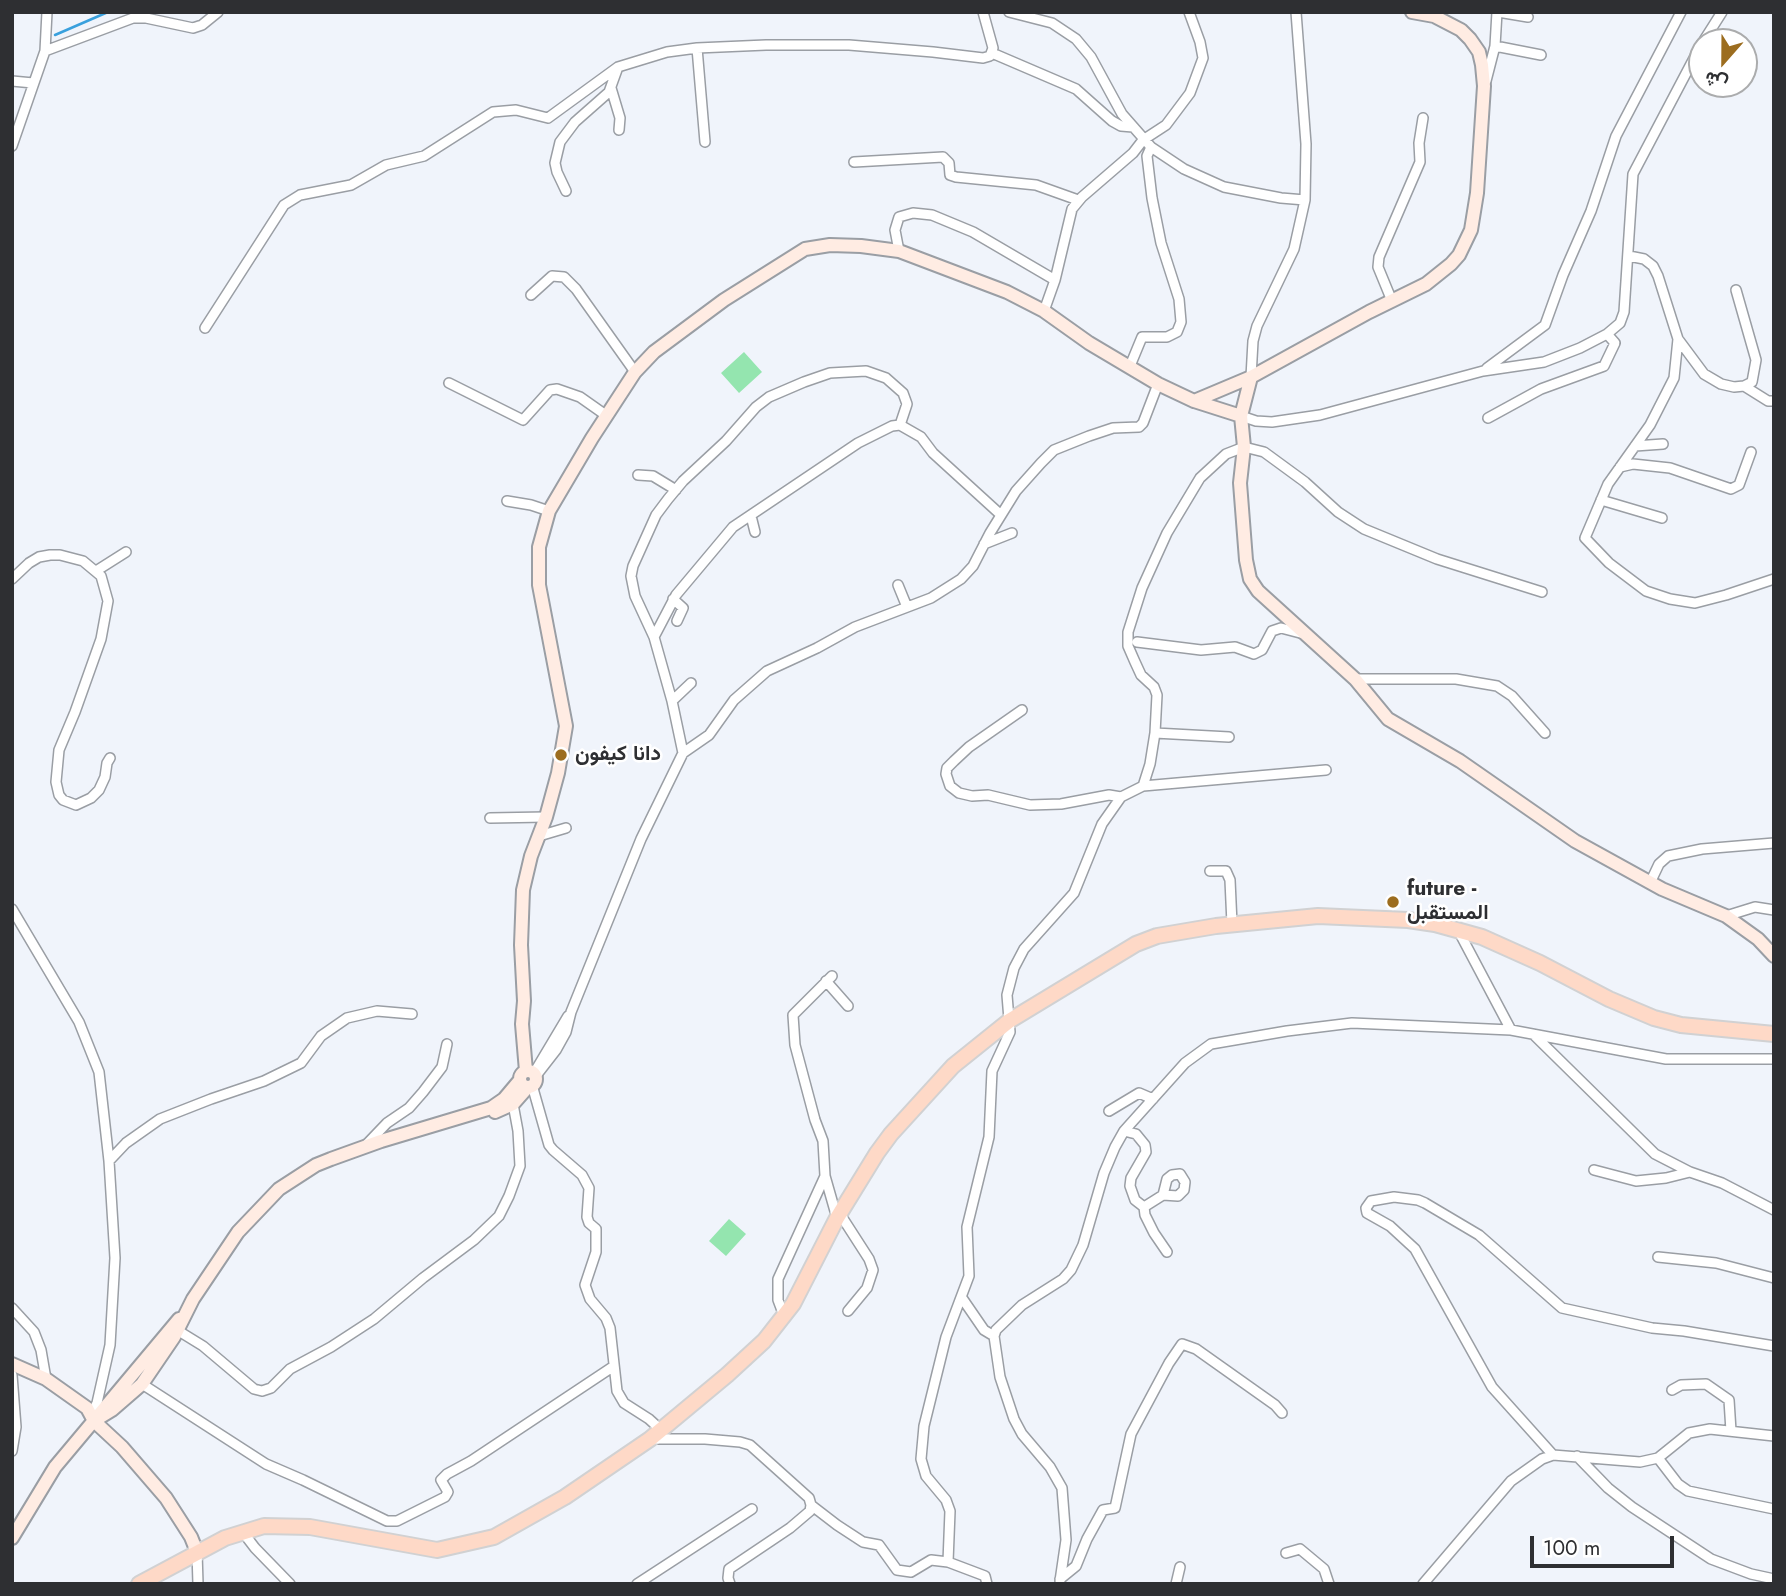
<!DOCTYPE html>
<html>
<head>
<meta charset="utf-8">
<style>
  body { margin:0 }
  #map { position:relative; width:1786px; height:1596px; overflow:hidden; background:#f0f4fb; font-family:Jost,Vazirmatn,sans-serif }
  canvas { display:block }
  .frame { position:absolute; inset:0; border:14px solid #2e2f32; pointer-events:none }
  .north { position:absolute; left:1688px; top:28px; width:70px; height:70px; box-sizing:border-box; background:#fff; border:2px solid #abacad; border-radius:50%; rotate:201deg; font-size:19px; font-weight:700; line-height:28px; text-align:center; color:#2e2f32 }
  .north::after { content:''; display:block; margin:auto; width:24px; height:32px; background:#9c6d1f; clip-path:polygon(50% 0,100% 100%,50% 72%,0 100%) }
  .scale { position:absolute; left:1530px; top:1536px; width:144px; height:32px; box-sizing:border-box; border:4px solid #2e2f32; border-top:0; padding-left:9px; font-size:21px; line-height:24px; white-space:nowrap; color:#2e2f32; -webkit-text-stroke:5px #fff; paint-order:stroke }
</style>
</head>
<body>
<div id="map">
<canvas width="1786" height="1596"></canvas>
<div class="frame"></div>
<div class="north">ش</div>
<div class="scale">100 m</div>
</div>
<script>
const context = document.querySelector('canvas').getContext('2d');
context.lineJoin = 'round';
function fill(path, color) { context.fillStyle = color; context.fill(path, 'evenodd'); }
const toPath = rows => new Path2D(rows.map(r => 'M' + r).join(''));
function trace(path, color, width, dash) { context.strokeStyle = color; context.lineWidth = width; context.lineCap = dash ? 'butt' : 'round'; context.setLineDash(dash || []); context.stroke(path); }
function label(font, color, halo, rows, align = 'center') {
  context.font = font + ' Jost,Vazirmatn,sans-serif'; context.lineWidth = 5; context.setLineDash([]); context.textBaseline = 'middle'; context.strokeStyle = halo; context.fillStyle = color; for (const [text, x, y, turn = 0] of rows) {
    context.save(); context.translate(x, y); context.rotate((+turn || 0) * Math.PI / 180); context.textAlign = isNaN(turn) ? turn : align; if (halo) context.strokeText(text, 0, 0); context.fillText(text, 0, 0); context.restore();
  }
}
const green = toPath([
  [744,352,762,372,739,393,721,373],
  [729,1219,746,1234,726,1256,709,1241]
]);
const stream = toPath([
  [55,35,108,12]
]);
const street = toPath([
  [1009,12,1052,23,1076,39,1091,57,1122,114,1151,147,1147,156,1152,198,1161,243,1179,299,1181,322,1177,332,1167,337,1142,337,1130,366],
  [1498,12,1528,17],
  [1703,42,1722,12],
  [1495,46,1541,55],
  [697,48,705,142],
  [45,51,133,18,146,18,193,28,202,25,218,12],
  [992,53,1076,89,1112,121,1121,126,1133,127],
  [12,81,33,83],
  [1486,81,1495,46,1497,12],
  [611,88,620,118,619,130],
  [12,146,45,51,47,12],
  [1151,147,1184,169,1224,187,1281,198,1305,200],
  [854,162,943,157,949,163,950,175,956,177,1036,185,1078,200],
  [566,191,557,172,555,163,560,142,575,122,609,92,618,67],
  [899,251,895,230,899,217,913,213,932,215,973,232,1055,280],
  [1629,256,1644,259,1653,266,1658,276,1678,339,1674,378,1650,425,1608,484,1585,538,1609,563,1646,591,1670,599,1695,603,1726,595,1774,579],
  [531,295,552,276,564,277,576,289,635,372],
  [1392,301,1378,267,1379,257,1420,162,1419,143,1423,118],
  [1044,311,1055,280,1072,209,1082,197,1133,153,1143,140,1166,125,1190,93,1203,58,1200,42,1189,12],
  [205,328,284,205,300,195,351,185,386,165,424,156,493,112,516,110,548,118,618,67,667,52,697,48,766,45,849,45,933,52,983,58,990,56,993,48,983,12],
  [1678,339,1704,374,1721,384,1734,387,1744,386,1752,382,1756,360,1736,290],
  [1487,368,1545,325,1563,275,1591,211,1616,136,1681,12],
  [1251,377,1253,341,1257,326,1294,249,1305,200,1306,144,1296,12],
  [449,383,523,420,550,390,557,389,580,397,607,416],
  [1744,386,1768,401,1774,401],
  [1241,416,1256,421,1272,422,1320,415,1483,371,1544,362,1580,348,1607,334,1620,323,1624,312,1633,174,1702,43],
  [1488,418,1541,389,1604,366,1615,343,1607,334],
  [1635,446,1663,444],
  [1620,467,1633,464,1670,468,1731,489,1739,485,1751,452],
  [638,475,653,476,676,490],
  [1601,500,1662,518],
  [507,501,531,505,549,511],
  [751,516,755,532],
  [984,544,1012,533],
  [96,571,126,552],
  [12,579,29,563,39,557,50,555,60,555,83,561,101,576,108,601,101,639,75,712,59,750,56,782,59,795,63,800,76,805,91,798,99,790,105,777,107,763,110,758],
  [898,585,907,607],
  [673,599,683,608,677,621],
  [654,637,635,596,631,576,633,566,656,515,668,499,683,481,726,441,756,407,769,397,804,382,830,373,866,371,886,378,903,393,907,404,900,425],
  [1137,642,1201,650,1235,647,1254,654,1262,650,1272,631,1281,628,1304,634],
  [1355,679,1456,679,1497,686,1512,696,1545,733],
  [672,701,691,683],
  [1022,710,969,747,954,761,947,768,946,774,950,786,959,793,972,796,988,795,1030,805,1061,804,1109,795,1121,797],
  [1155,733,1229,737],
  [683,753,672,701,654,637,676,595,733,527,858,443,892,426,900,425,921,437,933,453,1001,515],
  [1143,786,1150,764,1155,733,1157,695,1154,687,1141,675,1135,662,1128,646,1128,632,1142,588,1167,533,1200,478,1226,454,1244,447,1264,452,1305,482,1338,512,1364,529,1437,559,1542,592],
  [490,818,546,817],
  [539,836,566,828],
  [1210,871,1226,871,1230,880,1232,924],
  [1650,883,1659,864,1668,856,1702,849,1774,843],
  [12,909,79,1022,99,1072,109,1161,115,1258,110,1345,97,1403,91,1415],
  [1726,916,1755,907,1774,910],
  [1458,930,1511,1030],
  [832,976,793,1015,795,1045,815,1120,823,1141,825,1176,837,1218],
  [826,981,848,1006],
  [1533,1034,1655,1154,1690,1172,1722,1183,1774,1210],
  [534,1073,568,1016],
  [535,1077,556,1050,566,1032,571,1012,641,839,683,753,709,735,734,700,767,671,817,648,855,627,931,598,961,579,973,566,990,533,1016,491,1041,463,1054,450,1089,436,1113,428,1139,427,1143,423,1158,384],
  [532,1085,549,1145,553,1150,582,1175,589,1188,587,1217,589,1223,596,1229,596,1252,585,1285,590,1299,606,1318,610,1328,617,1391,624,1403,649,1419,661,1430],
  [1109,1111,1139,1093,1153,1099],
  [1124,1131,1136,1134,1145,1145,1146,1152,1131,1178,1130,1186,1135,1200,1144,1207,1145,1215,1154,1233,1167,1252],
  [365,1146,387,1123,409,1108,423,1092,442,1067,447,1044],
  [109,1161,126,1143,160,1119,211,1099,264,1081,301,1063,321,1036,347,1018,377,1011,412,1014],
  [1594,1170,1636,1181,1666,1178,1690,1172],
  [1144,1207,1163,1195,1178,1196,1184,1190,1185,1182,1180,1174,1172,1175,1167,1179,1163,1195],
  [840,1214,869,1259,873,1270,867,1288,848,1311],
  [1658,1257,1716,1263,1774,1278],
  [962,1298,984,1330,994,1336,996,1330,1022,1305,1063,1279,1071,1270,1083,1245,1104,1173,1115,1147,1124,1131,1185,1063,1211,1044,1287,1031,1352,1023,1511,1030,1666,1059,1774,1059],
  [12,1308,34,1332,41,1350,46,1379],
  [784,1316,778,1300,778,1279,825,1176],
  [177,1330,203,1346,254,1389,262,1391,271,1388,290,1369,331,1347,374,1319,423,1278,474,1240,499,1216,509,1196,520,1166,518,1131,513,1104],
  [994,1336,1000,1377,1014,1419,1022,1434,1050,1467,1062,1488,1066,1540,1060,1581],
  [12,1375,16,1427,12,1451],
  [142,1384,266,1464,303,1480,387,1521,397,1521,445,1497,448,1492,441,1480,447,1474,471,1461,614,1366],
  [1672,1390,1681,1385,1706,1384,1729,1400,1731,1431],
  [651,1439,705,1439,740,1442,750,1445,809,1498,811,1505,837,1525,863,1542,879,1545,897,1570,911,1572,931,1560,948,1562,985,1576,987,1584],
  [1553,1455,1492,1387,1415,1249,1390,1226,1367,1213,1366,1208,1371,1201,1394,1197,1418,1200,1425,1203,1479,1235,1562,1308,1652,1328,1684,1331,1774,1346],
  [1577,1456,1608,1488,1632,1507,1711,1559,1751,1574,1774,1579],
  [1658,1458,1678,1484,1688,1491,1774,1509],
  [242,1531,255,1548,290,1584],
  [197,1552,198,1584],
  [1286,1553,1300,1549,1324,1569,1329,1584],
  [948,1562,950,1511,946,1500,926,1476,921,1459,924,1426,946,1337,969,1276,967,1227,989,1137,992,1071,1010,1032,1007,995,1014,968,1024,949,1074,893,1102,824,1121,797,1143,786,1326,770],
  [1060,1579,1076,1566,1087,1539,1103,1510,1115,1508,1131,1434,1169,1363,1182,1344,1196,1349,1275,1405,1282,1413],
  [637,1584,752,1509],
  [730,1584,728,1578,729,1569,790,1528,810,1511,811,1505],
  [1176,1584,1180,1567],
  [1423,1584,1511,1481,1542,1459,1553,1455,1640,1462,1658,1458,1689,1433,1710,1429,1774,1436]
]);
const secondary = toPath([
  [1251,377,1241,416,1244,447,1240,483,1246,560,1250,579,1258,591,1355,679,1388,719,1460,761,1575,841,1662,889,1726,916,1758,939,1774,956],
  [1194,401,1251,377,1369,312,1426,284,1451,264,1459,255,1471,230,1477,193,1484,86,1482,65,1479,52,1470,39,1461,30,1434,16,1412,12],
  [526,1071,522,1024,524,1001,521,945,523,890,531,856,546,817,558,773,566,726,539,585,539,547,549,511,592,438,635,372,654,352,724,300,805,249,830,245,861,246,899,251,1007,292,1044,311,1089,343,1158,384,1194,401,1241,416],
  '520 1079a8 8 0 1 1 16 0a8 8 0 1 1-16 0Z',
  [495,1112,513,1104,528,1087],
  [12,1364,46,1379,87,1408,94,1421,122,1447,166,1498,191,1537,197,1552],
  [94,1421,112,1410,142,1384,174,1337,193,1299,238,1232,279,1189,316,1165,331,1159,381,1141,491,1108,504,1099,520,1080],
  [12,1538,55,1467,179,1319]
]);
const primary = toPath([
  [139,1584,225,1538,264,1526,310,1527,437,1550,494,1537,565,1497,650,1439,727,1375,764,1341,793,1304,837,1218,877,1153,891,1134,953,1066,1009,1021,1136,944,1157,936,1216,926,1318,916,1408,920,1435,924,1482,937,1540,963,1609,999,1654,1018,1681,1025,1774,1034]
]);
const markers = [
  [561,755,7,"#9c6d1f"],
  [1393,902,7,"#9c6d1f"]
];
const poiNames = [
  ["دانا كيفون",575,755],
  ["future -",1407,890],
  ["المستقبل",1407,914]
];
fill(green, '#94e5af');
trace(stream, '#39a0dd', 2.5);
trace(street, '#9a9ea4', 12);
trace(secondary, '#9a9ea4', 16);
trace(primary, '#d1d1d2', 18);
trace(street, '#fff', 9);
trace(secondary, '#ffece3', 12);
trace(primary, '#fed9c7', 14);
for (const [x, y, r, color] of markers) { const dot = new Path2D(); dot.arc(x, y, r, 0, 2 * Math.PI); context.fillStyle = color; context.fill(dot); trace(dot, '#fff', 2.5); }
label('bold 21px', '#2e2f32', '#fff', poiNames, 'left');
</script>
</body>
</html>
